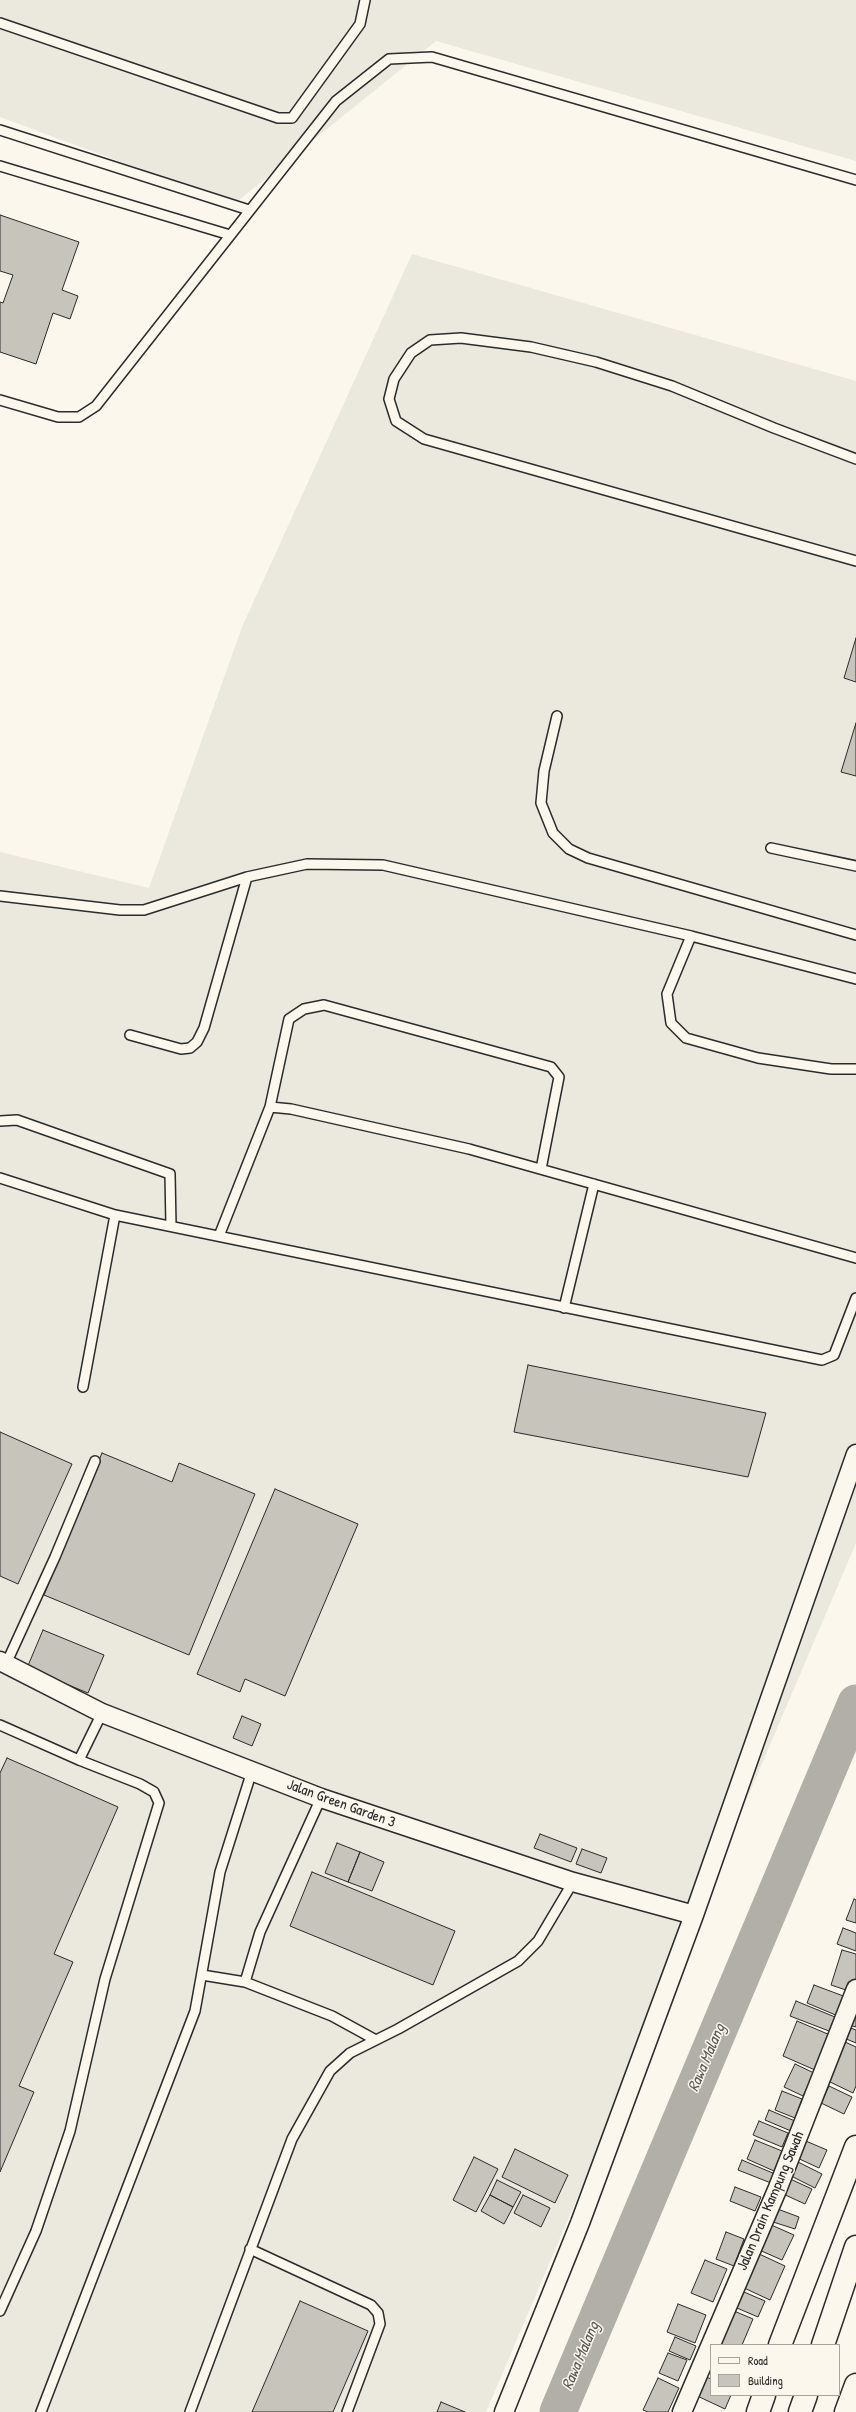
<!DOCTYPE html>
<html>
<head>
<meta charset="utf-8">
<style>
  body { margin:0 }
  #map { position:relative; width:856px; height:2412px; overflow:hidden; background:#fbf7ec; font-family:"Patrick Hand",sans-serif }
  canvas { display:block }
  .legend { position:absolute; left:710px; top:2344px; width:130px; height:52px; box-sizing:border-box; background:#fbf7ec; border:1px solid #a8a59f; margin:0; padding:5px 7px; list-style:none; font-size:12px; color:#2b2b2b }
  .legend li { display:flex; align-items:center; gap:8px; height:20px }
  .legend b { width:20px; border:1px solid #a8a59f }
</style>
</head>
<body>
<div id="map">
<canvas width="856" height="2412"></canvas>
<ul class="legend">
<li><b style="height:5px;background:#fbf7ec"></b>Road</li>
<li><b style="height:11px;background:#c7c4bc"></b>Building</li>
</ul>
</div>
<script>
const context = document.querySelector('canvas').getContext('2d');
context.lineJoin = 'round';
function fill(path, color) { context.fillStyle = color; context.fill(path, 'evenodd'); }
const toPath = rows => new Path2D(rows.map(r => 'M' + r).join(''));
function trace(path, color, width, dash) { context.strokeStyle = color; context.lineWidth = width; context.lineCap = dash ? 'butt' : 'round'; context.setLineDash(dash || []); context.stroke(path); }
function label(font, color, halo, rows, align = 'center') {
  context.font = font + ' "Patrick Hand",sans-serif'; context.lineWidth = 3; context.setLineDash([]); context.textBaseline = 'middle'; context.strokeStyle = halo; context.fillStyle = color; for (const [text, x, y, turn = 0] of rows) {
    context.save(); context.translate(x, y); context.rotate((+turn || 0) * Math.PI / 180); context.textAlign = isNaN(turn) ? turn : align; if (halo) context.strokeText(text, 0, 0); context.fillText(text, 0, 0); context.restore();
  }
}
const built = toPath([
  [0,0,856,0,856,161,436,41,234,204,0,117],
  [412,254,856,381,856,1543,486,2412,0,2412,0,852,149,888,242,627]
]);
const river = toPath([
  [558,2412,856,1703]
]);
const building = toPath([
  [0,215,79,242,62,290,78,296,70,319,53,313,36,364,0,352,0,302,3,303,13,275,0,271,0,215],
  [856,638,856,682,844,678,856,638],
  [856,723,856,776,841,772,856,723],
  [528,1365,766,1413,748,1477,514,1432,528,1365],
  [0,1432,72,1464,18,1584,0,1576,0,1432],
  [102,1453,172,1482,179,1463,255,1494,189,1655,44,1595,102,1453],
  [275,1489,358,1524,285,1696,245,1679,240,1692,197,1674,275,1489],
  [43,1630,104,1655,88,1693,27,1668,43,1630],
  [242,1716,261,1724,252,1746,233,1738,242,1716],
  [7,1758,118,1807,54,1954,73,1962,19,2086,34,2092,0,2172,0,1773,7,1758],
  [540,1834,577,1848,571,1862,534,1848,540,1834],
  [337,1843,360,1852,348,1882,325,1873,337,1843],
  [582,1849,607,1858,601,1873,576,1864,582,1849],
  [360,1852,384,1862,372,1891,348,1882,360,1852],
  [312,1872,455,1931,433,1985,290,1926,312,1872],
  [854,1899,856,1900,856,1923,846,1920,854,1899],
  [843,1928,856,1933,856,1951,837,1944,843,1928],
  [842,1950,856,1954,856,1980,852,1992,831,1985,842,1950],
  [814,1985,846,1997,838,2016,807,2003,814,1985],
  [796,2001,835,2017,829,2031,790,2016,796,2001],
  [856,2013,856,2027,849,2025,856,2013],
  [797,2021,830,2035,815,2070,783,2056,797,2021],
  [848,2027,856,2030,856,2043,844,2038,848,2027],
  [845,2042,856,2047,856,2086,853,2093,828,2081,845,2042],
  [795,2064,814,2073,803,2096,784,2087,795,2064],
  [829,2086,852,2097,844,2114,821,2103,829,2086],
  [782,2091,802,2099,795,2118,775,2110,782,2091],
  [769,2110,795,2121,791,2131,765,2120,769,2110],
  [759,2121,788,2133,782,2147,753,2135,759,2121],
  [801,2139,827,2150,819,2168,793,2156,801,2139],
  [755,2140,782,2151,774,2171,747,2159,755,2140],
  [515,2149,568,2175,555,2203,502,2177,515,2149],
  [474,2157,498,2169,476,2212,453,2200,474,2157],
  [742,2160,775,2174,771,2183,738,2170,742,2160],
  [796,2161,822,2174,815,2188,789,2175,796,2161],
  [788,2178,812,2189,805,2204,781,2193,788,2178],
  [497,2180,521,2192,513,2207,490,2195,497,2180],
  [735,2187,761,2197,755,2211,730,2201,735,2187],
  [490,2195,513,2207,504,2224,481,2211,490,2195],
  [523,2195,550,2208,541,2227,514,2213,523,2195],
  [775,2208,799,2217,795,2229,770,2221,775,2208],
  [769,2224,794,2235,782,2260,757,2249,769,2224],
  [726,2232,744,2239,734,2266,716,2259,726,2232],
  [757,2253,785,2266,770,2300,742,2287,757,2253],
  [705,2260,727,2269,713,2302,691,2293,705,2260],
  [737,2289,765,2301,758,2317,730,2305,737,2289],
  [300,2301,368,2331,333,2412,252,2412,300,2301],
  [678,2304,706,2315,695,2343,667,2332,678,2304],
  [734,2311,753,2319,742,2345,721,2345,719,2344,734,2311],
  [675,2337,696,2346,690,2360,669,2351,675,2337],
  [668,2353,687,2360,678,2381,659,2373,668,2353],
  [702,2375,711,2379,711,2395,731,2395,725,2409,693,2394,702,2375],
  [658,2378,679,2388,668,2412,648,2412,643,2410,658,2378],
  [441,2402,465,2412,437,2412,441,2402]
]);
const service = toPath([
  [0,23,278,118,292,118,360,24,365,0],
  [0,130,249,210],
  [0,166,230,235],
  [0,400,58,417,79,417,96,406,336,101,389,59,432,57,856,180],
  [856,459,774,428,672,386,596,362,531,347,461,338,430,340,411,353,394,379,389,399,396,421,424,439,856,561],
  [557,716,544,771,541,803,553,833,569,849,588,858,856,935],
  [771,848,856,866],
  [0,896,120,910,144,910,247,877,307,864,383,865,691,936,856,979],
  [691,936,667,994,671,1023,686,1038,758,1058,831,1069,856,1069],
  [130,1035,181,1049,190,1048,197,1042,204,1028,247,877],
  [270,1107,289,1019,304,1009,324,1005,551,1067,559,1077,541,1169],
  [0,1121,17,1120,170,1174,171,1226],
  [0,1178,115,1215,822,1360,834,1355,856,1298],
  [219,1236,270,1107,291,1109,469,1149,856,1258],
  [564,1308,594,1184],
  [83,1387,115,1215],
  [6,1664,55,1557,95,1461],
  [0,1725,79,1760,140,1784,154,1792,159,1803,105,1979,70,2131,36,2231,0,2311],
  [79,1760,102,1713],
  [202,1975,245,1982,332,2016,374,2039],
  [245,1982,260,1932,321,1798],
  [250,2249,371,2305,378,2313,380,2324,347,2412],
  [41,2412,195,2011,220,1872,252,1771],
  [190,2412,292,2139,330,2071,350,2053,398,2029,518,1961,538,1941,573,1882]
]);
const minor = toPath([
  [0,1661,102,1713,321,1798,573,1882,694,1915],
  [504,2412,580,2223,694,1915,856,1454],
  [682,2412,777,2190,856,1989]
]);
const trunk = toPath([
  [780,2345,856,2147],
  [758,2412,764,2395]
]);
const motorway = toPath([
  [823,2345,856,2247],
  [800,2412,806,2395],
  [846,2412,856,2385]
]);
const streetNames = [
  ["Jalan Green Garden 3",341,1804,20],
  ["Jalan Drain Kampung Sawah",771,2201,-67]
];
const waterNames = [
  ["Rawa Malang",707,2058,-67],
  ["Rawa Malang",581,2356,-67]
];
fill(built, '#ebe8de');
trace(river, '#b1afa7', 37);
fill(building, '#c7c4bc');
trace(building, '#2b2b2b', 1);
trace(service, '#2b2b2b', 12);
trace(minor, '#2b2b2b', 21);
trace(trunk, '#2b2b2b', 25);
trace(motorway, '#2b2b2b', 25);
trace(service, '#fbf7ec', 9);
trace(minor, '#fbf7ec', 18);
trace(trunk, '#fbf7ec', 22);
trace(motorway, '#fbf7ec', 22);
label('15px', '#2b2b2b', '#fbf7ec', streetNames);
label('italic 16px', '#5a5956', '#fbf7ec', waterNames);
</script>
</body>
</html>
